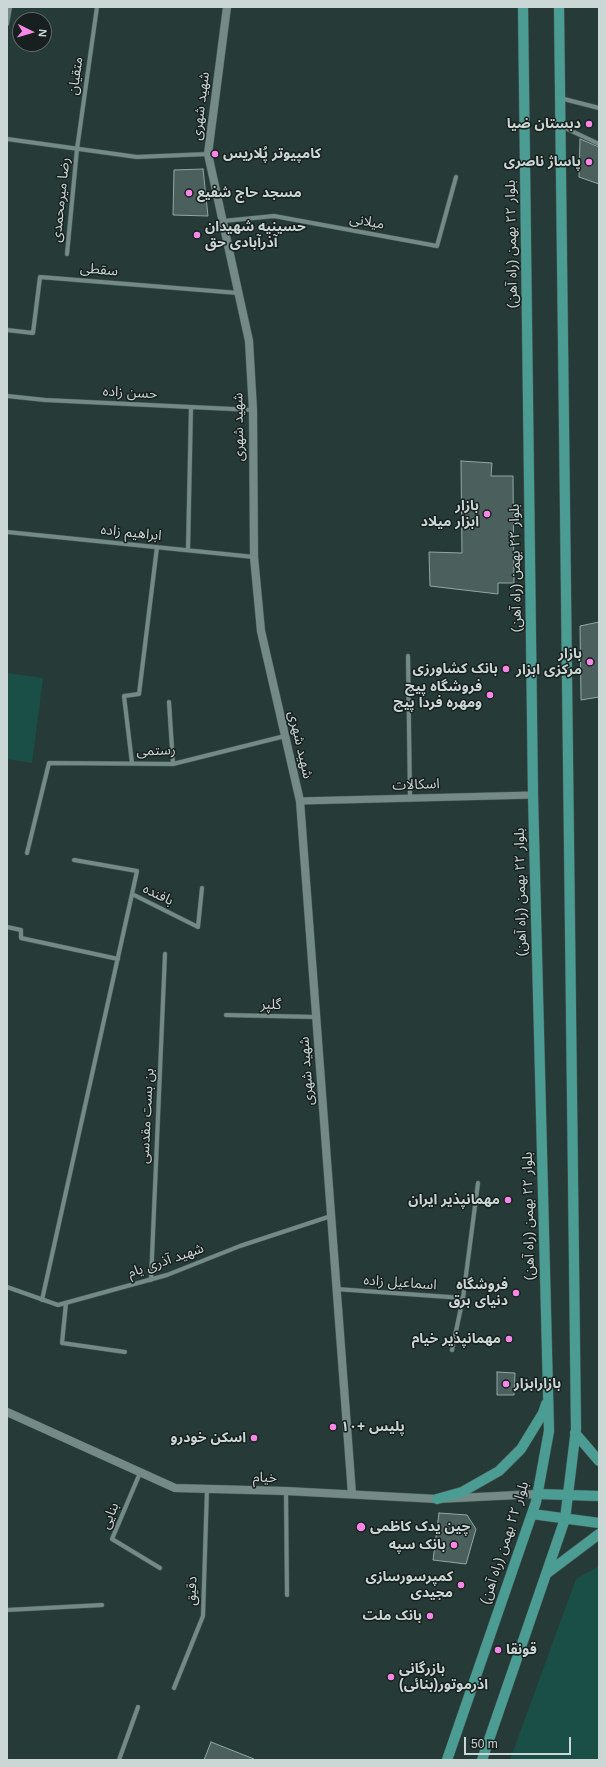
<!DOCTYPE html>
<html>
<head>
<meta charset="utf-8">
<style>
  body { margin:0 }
  #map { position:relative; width:606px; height:1767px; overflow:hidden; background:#263b37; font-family:Arial,sans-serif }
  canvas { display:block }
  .frame { position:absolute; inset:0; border:8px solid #cbd7d5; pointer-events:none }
  .north { position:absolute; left:12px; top:12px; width:40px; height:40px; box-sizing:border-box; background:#17201e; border:1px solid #5f6967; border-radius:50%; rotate:95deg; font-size:11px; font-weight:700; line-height:16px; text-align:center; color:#cbd7d5 }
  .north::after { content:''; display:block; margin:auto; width:14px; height:18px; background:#fa87e8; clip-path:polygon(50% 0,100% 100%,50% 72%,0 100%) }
  .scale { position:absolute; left:464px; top:1737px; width:107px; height:18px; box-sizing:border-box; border:2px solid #cbd7d5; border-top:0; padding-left:5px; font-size:12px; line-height:14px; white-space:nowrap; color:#cbd7d5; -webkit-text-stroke:3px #17201e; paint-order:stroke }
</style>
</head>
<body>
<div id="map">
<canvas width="606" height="1767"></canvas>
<div class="frame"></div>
<div class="north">N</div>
<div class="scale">50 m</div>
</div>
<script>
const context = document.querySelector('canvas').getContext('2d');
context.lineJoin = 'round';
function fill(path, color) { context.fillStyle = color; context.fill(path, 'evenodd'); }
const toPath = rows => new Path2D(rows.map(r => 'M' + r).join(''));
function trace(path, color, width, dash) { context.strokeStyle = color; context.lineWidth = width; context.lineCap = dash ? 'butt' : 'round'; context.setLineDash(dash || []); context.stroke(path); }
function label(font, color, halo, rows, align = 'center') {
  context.font = font + ' Arial,"Noto Sans Arabic",sans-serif'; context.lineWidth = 3; context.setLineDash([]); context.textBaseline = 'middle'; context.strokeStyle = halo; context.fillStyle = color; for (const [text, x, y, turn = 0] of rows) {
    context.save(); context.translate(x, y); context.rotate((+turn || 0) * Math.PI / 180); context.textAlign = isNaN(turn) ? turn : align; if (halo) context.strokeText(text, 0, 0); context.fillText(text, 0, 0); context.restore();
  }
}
const green = toPath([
  [7,673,43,678,32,763,7,759],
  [599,1566,599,1760,510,1760,576,1579]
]);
const building = toPath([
  [580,139,599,147,599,184,579,177,580,139],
  [203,169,208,216,173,215,174,170,203,169],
  [461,461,492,463,491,476,513,476,514,583,498,583,498,594,430,586,429,552,462,553,461,461],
  [599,622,599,697,581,700,580,626,599,622],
  [497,1372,515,1373,514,1395,497,1395,497,1372],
  [439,1513,467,1515,476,1529,466,1564,433,1560,439,1513],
  [211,1742,254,1759,254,1760,204,1760,211,1742]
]);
const minor = toPath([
  [7,24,10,7],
  [560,98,599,108],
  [561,126,599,144],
  [7,139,137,157,208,154],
  [223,221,274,216,437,246,456,177],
  [67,254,77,149,97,7],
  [7,330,33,333,40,277,238,293],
  [7,396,45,400,253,410],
  [7,532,254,557],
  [188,550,191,407],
  [408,656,410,798],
  [169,702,173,764],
  [132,763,124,696,139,694,157,547],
  [27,853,49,763,173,764,285,736],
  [74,860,137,871,132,894,198,927,202,888],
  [7,927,21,930,21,938,118,959],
  [226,1015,316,1017],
  [151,1280,165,954],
  [7,1287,58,1305,167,1275,240,1246,331,1216],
  [336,1289,463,1298],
  [42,1300,132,894],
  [66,1303,62,1343,125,1352],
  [452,1350,463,1298,478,1183],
  [140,1473,112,1539,160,1568],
  [286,1491,287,1595],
  [7,1610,102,1605],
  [174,1688,203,1616,207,1489],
  [119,1760,138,1707]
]);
const tertiary = toPath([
  [300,801,533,795]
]);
const secondary = toPath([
  [227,7,208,154,249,341,253,410,254,557,261,631,300,801,352,1494],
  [7,1412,175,1488,286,1491,437,1499,538,1494]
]);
const primary = toPath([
  [575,1433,599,1461],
  [538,1494,599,1496],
  [437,1499,462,1492,499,1471,521,1449,543,1413,546,1404],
  [532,1514,599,1523],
  [546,1574,599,1534],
  [447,1760,536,1502,549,1431,533,795,523,7],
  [482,1760,565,1519,576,1429,559,7]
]);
const markers = [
  [589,124,4,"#fa87e8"],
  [215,154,4,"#fa87e8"],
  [589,162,4,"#fa87e8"],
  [189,193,4,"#fa87e8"],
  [197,235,4,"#fa87e8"],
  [487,514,4,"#fa87e8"],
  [590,662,4,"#fa87e8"],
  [506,669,4,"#fa87e8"],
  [490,695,4,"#fa87e8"],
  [508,1200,4,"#fa87e8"],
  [516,1293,4,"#fa87e8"],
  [509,1339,4,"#fa87e8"],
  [506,1384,4,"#fa87e8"],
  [333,1427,4,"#fa87e8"],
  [254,1438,4,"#fa87e8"],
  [361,1527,5,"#fa87e8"],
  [454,1545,4,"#fa87e8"],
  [461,1585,4,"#fa87e8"],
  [430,1616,4,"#fa87e8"],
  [498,1650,4,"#fa87e8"],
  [391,1677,4,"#fa87e8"]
];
const streetNames = [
  ["متقیان",76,76,-82],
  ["شهید شهری",201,106,-83],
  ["رضا میرمحمدی",61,200,-84],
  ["میلانی",367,222,10],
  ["بلوار ۲۲ بهمن (راه آهن)",512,244,-91],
  ["سقطی",99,270,5],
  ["حسن زاده",130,393,3],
  ["شهید شهری",239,427,-91],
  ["ابراهیم زاده",131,533,6],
  ["بلوار ۲۲ بهمن (راه آهن)",516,568,-91],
  ["شهید شهری",300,745,77],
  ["رستمی",156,751,-2],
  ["اسکالات",416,785,-2],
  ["بلوار ۲۲ بهمن (راه آهن)",521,892,-91],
  ["بافنده",158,895,26],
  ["گلپر",271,1005,1],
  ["شهید شهری",307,1071,-94],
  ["بن بست مقدسی",147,1116,-87],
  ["بلوار ۲۲ بهمن (راه آهن)",529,1216,-91],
  ["شهید آذری یام",166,1261,-19],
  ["اسماعیل زاده",400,1283,4],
  ["خیام",265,1478,1],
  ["بنایی",110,1516,-68],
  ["بلوار ۲۲ بهمن (راه آهن)",505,1543,-72],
  ["دقیق",192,1591,-88]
];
const poiNames = [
  ["دبستان ضیا",581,124],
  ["کامپیوتر پُلاریس",223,154,"left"],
  ["پاساژ ناصری",581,162],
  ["مسجد حاج شفیع",197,193,"left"],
  ["حسینیه شهیدان",205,227,"left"],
  ["آذرآبادی حق",205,243,"left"],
  ["بازار",479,506],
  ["ابزار میلاد",479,522],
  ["بازار",582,654],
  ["مرکزی ابزار",582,670],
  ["بانک کشاورزی",498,669],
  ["فروشگاه پیچ",482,687],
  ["ومهره فردا پیچ",482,703],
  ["مهمانپذیر ایران",500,1200],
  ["فروشگاه",508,1285],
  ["دنیای برق",508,1301],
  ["مهمانپذیر خیام",501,1339],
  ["بازارابزار",514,1384,"left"],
  ["پلیس +۱۰",341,1427,"left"],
  ["اسکن خودرو",246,1438],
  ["چین یدک کاظمی",370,1527,"left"],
  ["بانک سپه",446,1545],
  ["کمپرسورسازی",453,1577],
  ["مجیدی",453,1593],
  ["بانک ملت",422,1616],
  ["قونقا",506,1650,"left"],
  ["بازرگانی",399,1669,"left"],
  ["اذرموتور(بنائی)",399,1685,"left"]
];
fill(green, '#1a4f48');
fill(building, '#4b605c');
trace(building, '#91a8a4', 1);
trace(minor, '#475856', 5);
trace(tertiary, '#475856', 8);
trace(secondary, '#475856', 9);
trace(primary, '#475856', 11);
trace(minor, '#738a86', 4);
trace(tertiary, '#738a86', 7);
trace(secondary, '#738a86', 8);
trace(primary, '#4b9d93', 10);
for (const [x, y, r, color] of markers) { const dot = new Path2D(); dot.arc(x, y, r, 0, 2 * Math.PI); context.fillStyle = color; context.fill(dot); trace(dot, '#17201e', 1.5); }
label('14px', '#cbd7d5', '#17201e', streetNames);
label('bold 14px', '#cbd7d5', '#17201e', poiNames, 'right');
</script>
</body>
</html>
